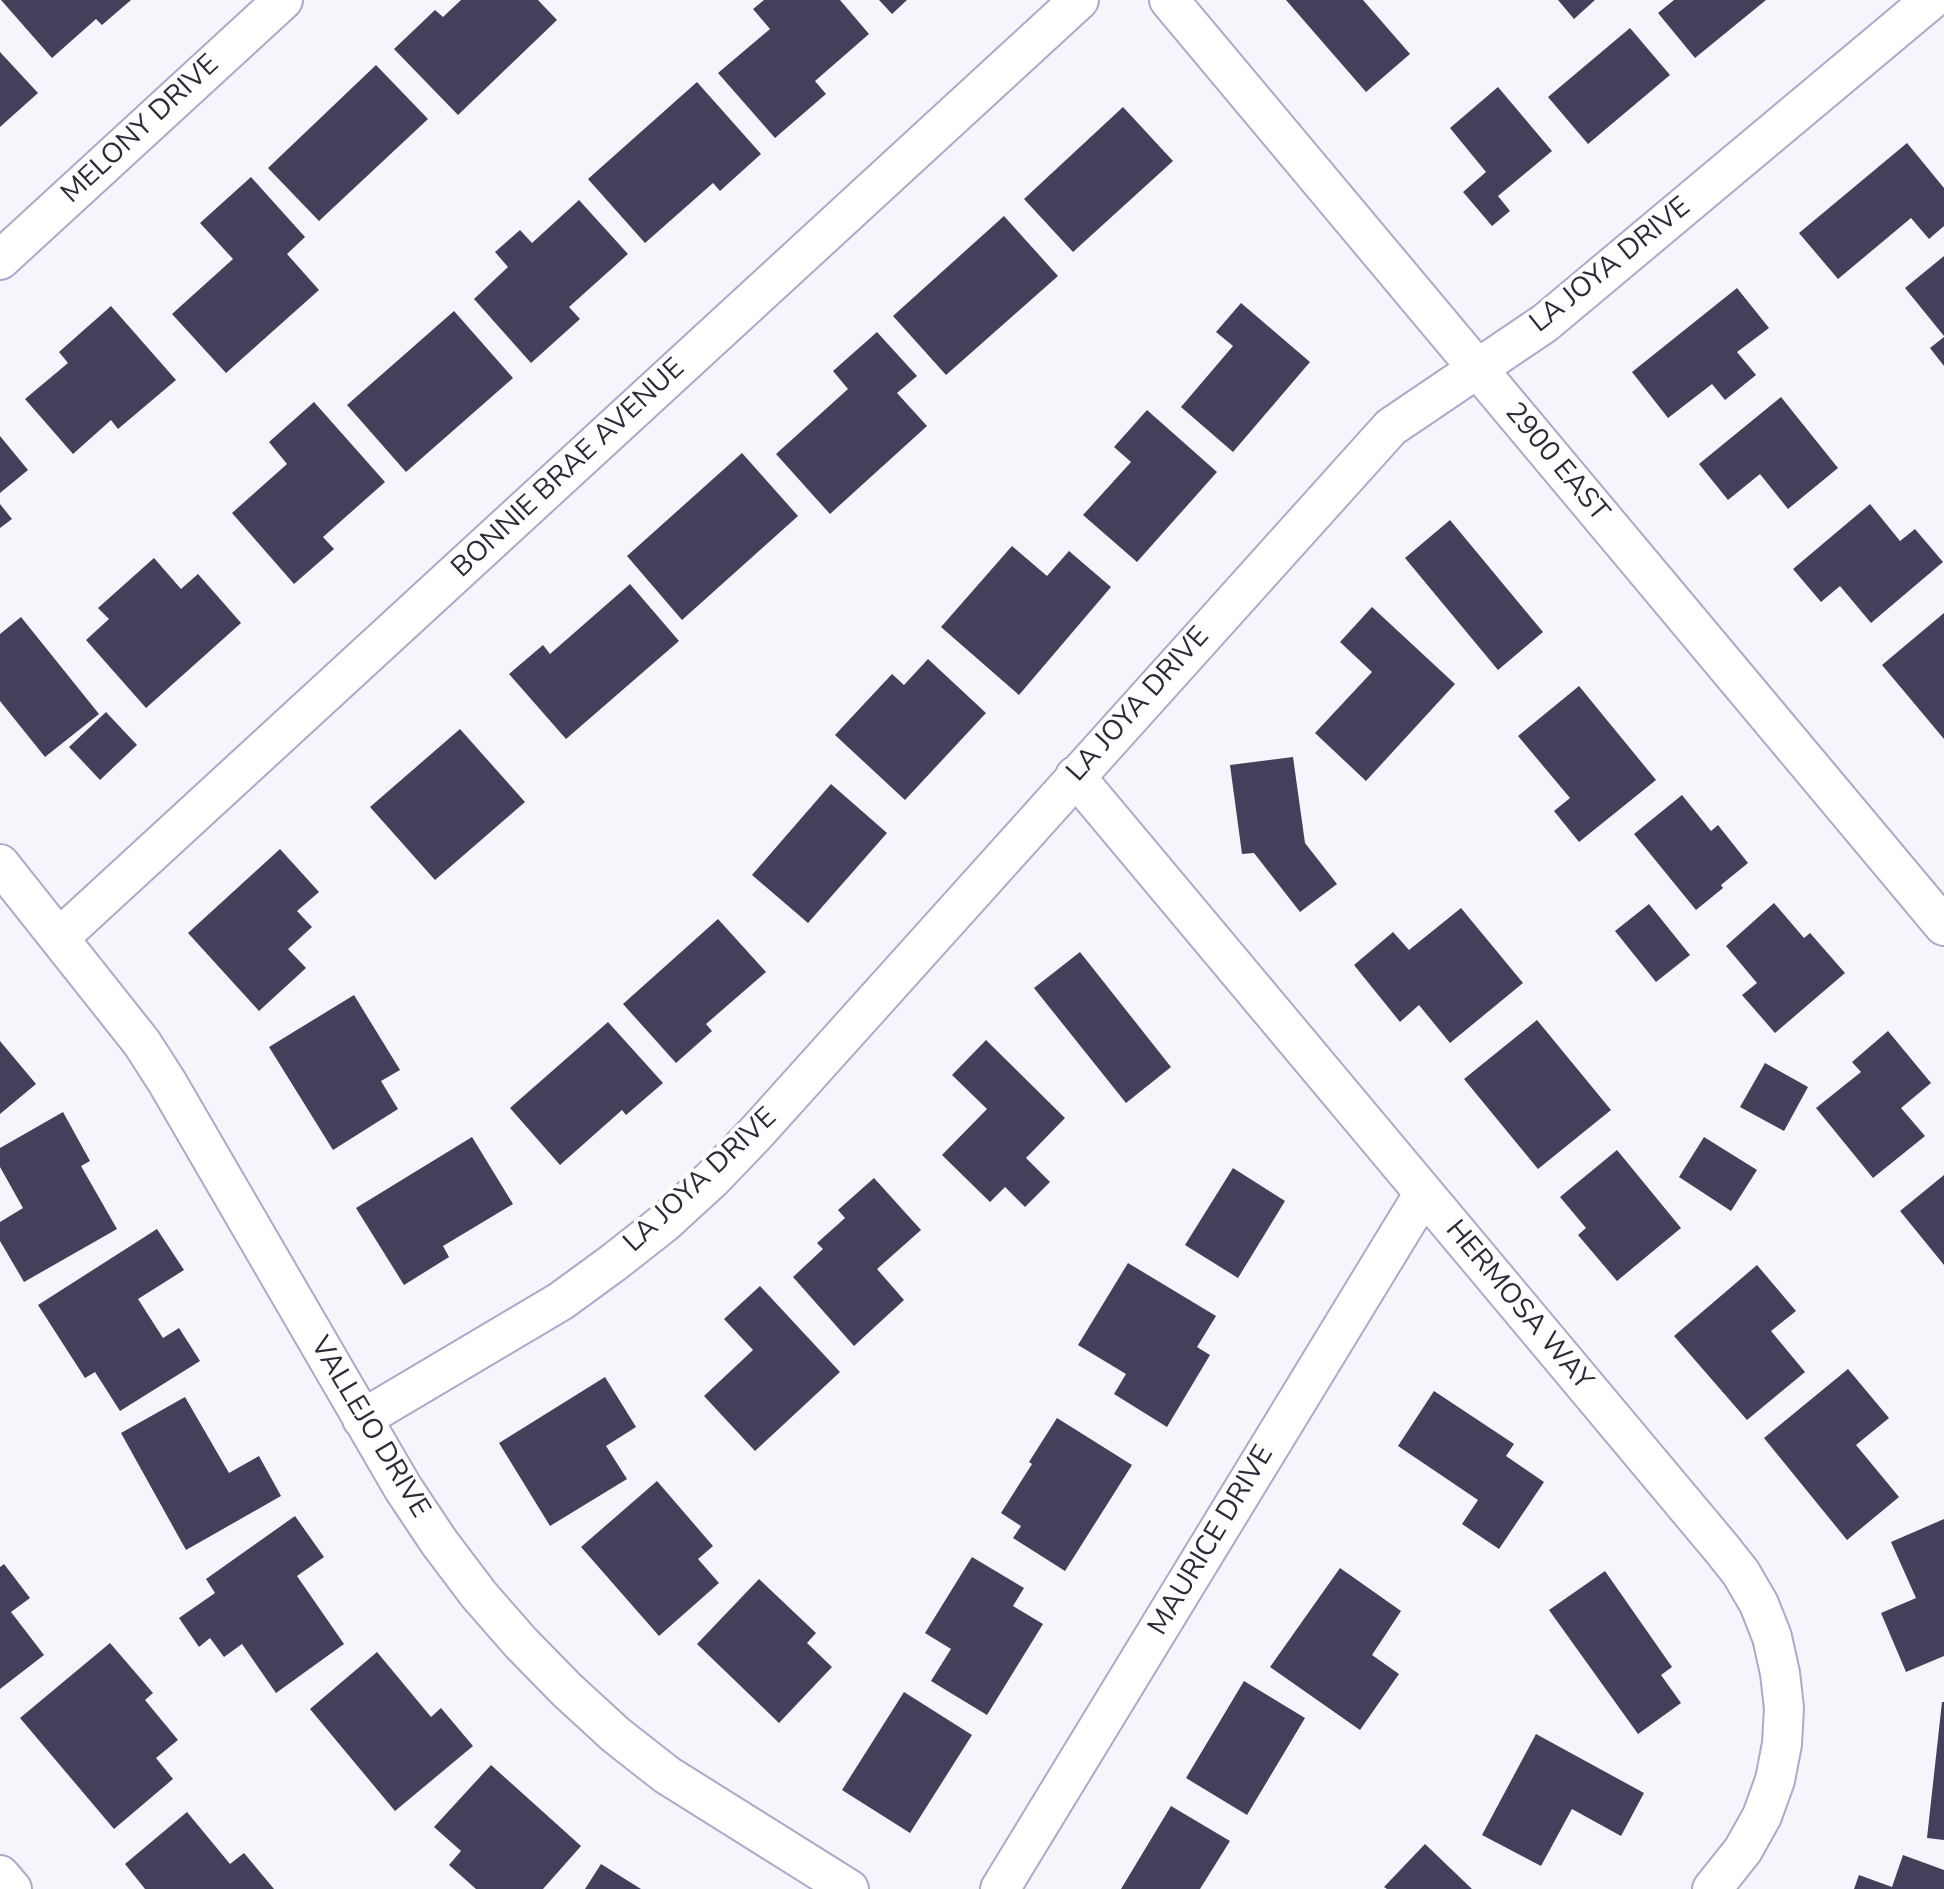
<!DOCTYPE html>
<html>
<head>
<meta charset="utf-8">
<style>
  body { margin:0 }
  canvas { display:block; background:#f6f5fc }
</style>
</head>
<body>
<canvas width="1944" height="1889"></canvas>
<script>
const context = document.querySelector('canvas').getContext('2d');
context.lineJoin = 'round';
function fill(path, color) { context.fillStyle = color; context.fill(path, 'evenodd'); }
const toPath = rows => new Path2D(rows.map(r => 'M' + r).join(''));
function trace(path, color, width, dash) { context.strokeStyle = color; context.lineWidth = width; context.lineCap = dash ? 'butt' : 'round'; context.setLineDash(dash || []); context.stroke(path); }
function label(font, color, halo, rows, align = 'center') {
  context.font = font + ' "Nunito Sans",sans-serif'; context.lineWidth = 8; context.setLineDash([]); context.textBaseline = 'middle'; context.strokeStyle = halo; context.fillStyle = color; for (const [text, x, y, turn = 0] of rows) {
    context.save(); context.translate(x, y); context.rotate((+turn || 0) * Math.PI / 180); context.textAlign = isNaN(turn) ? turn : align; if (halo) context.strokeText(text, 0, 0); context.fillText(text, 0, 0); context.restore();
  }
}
const building = toPath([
  [1,0,131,0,102,25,96,19,52,58],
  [461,0,538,0,557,20,458,115,394,49,435,10,443,17],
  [764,0,840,0,869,34,815,81,826,94,775,138,718,73,770,29,753,9],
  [879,0,907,0,892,14],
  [1286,0,1363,0,1410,54,1366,92],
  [1558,0,1595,0,1574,19],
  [1674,0,1766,0,1695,58,1658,13],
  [1630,28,1670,75,1588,144,1548,97],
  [0,52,38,93,0,127],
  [376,65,428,119,319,221,268,168],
  [697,82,761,154,720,191,713,183,645,243,588,179],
  [1498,87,1552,151,1498,196,1510,211,1492,226,1463,192,1486,172,1450,128],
  [1123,107,1173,161,1073,252,1024,199],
  [1907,143,1944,188,1944,226,1929,239,1911,218,1838,279,1799,233],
  [251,177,305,237,287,254,319,290,226,373,172,314,233,259,200,223],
  [579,200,628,254,569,307,580,319,531,363,474,299,508,267,495,252,520,230,532,243],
  [1004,216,1058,276,946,375,893,316],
  [1944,256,1944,336,1905,288],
  [1737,288,1769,328,1737,352,1756,375,1725,400,1712,384,1668,418,1632,372],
  [1241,303,1310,362,1233,452,1181,407,1233,346,1216,332],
  [111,306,176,380,118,429,111,420,73,454,25,399,68,363,59,352],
  [454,311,513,378,406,472,347,405],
  [877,332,917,376,897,393,927,426,830,514,776,454,848,389,833,371],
  [1944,337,1944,366,1930,348],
  [1781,397,1838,468,1788,509,1760,474,1728,500,1699,464],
  [314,402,385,482,323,537,334,549,294,584,232,513,287,464,269,442],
  [1147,410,1217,472,1137,562,1083,515,1131,462,1114,447],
  [0,436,28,470,0,493],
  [742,453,798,516,682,620,627,556],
  [0,504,12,519,0,528],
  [1870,504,1900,541,1915,529,1943,562,1871,623,1840,586,1821,602,1793,569],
  [1450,520,1543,632,1498,670,1405,558],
  [1012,546,1047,576,1069,551,1111,587,1019,695,941,627],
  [154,558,181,589,198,574,241,623,146,708,86,640,109,619,98,608],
  [630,584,679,641,566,739,509,674,543,645,550,654],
  [1372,607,1455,684,1366,781,1315,733,1372,672,1340,642],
  [1944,613,1944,739,1882,665],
  [21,617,99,714,45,757,0,701,0,634],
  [928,659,986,713,905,800,835,735,892,674,904,685],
  [1579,686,1656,780,1579,842,1554,811,1570,798,1518,736],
  [106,712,137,745,100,780,69,747],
  [460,729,525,802,435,880,370,807],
  [1293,757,1305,843,1337,884,1300,912,1254,853,1242,854,1230,765],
  [831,784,887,833,808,923,752,875],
  [1682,795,1711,831,1718,825,1748,863,1721,885,1723,888,1696,910,1634,834],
  [280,849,319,892,297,911,312,927,288,949,306,968,259,1011,188,933],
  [1774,903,1804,938,1810,933,1845,973,1775,1033,1742,995,1757,983,1726,946],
  [1649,904,1690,955,1656,982,1615,931],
  [1461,908,1523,983,1450,1043,1419,1005,1400,1022,1354,965,1393,932,1409,950],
  [718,919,766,972,706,1024,712,1031,676,1063,623,1004],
  [1080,952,1171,1067,1126,1103,1034,988],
  [354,995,400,1070,381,1081,398,1109,333,1150,269,1047],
  [1537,1020,1611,1110,1538,1169,1464,1079],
  [608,1022,663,1083,626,1115,622,1110,560,1165,510,1108],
  [1888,1031,1931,1083,1901,1108,1925,1136,1873,1178,1816,1108,1861,1072,1852,1062],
  [986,1040,1065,1118,1026,1158,1050,1182,1025,1207,1005,1187,990,1202,942,1155,987,1109,952,1075],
  [0,1041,36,1084,0,1114],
  [1765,1063,1808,1087,1784,1131,1740,1107],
  [63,1112,90,1161,81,1166,117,1229,24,1282,0,1241,0,1222,23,1208,0,1167,0,1148],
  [472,1137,513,1204,443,1246,449,1257,404,1285,356,1208],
  [1704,1137,1757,1170,1731,1211,1679,1177],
  [1617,1150,1681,1228,1617,1281,1578,1235,1586,1228,1560,1197],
  [1233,1168,1285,1201,1238,1278,1185,1245],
  [1944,1175,1944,1265,1900,1211],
  [874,1178,921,1230,877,1269,904,1300,854,1346,793,1277,823,1249,817,1243,845,1218,838,1210],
  [157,1229,184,1270,138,1299,163,1338,179,1328,200,1361,120,1411,95,1372,85,1378,38,1305],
  [1128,1263,1216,1316,1197,1347,1210,1355,1167,1427,1114,1394,1126,1374,1078,1345],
  [1757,1265,1796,1311,1771,1331,1805,1372,1747,1420,1674,1336],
  [760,1286,840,1372,755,1451,704,1396,753,1350,724,1319],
  [1848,1369,1889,1418,1856,1445,1899,1497,1847,1540,1764,1438],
  [605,1377,636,1427,606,1446,627,1479,550,1526,499,1443],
  [1434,1391,1514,1444,1506,1456,1544,1482,1499,1549,1462,1524,1478,1500,1398,1446],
  [185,1397,229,1473,259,1456,281,1496,186,1550,121,1433],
  [1057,1418,1132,1465,1065,1571,1013,1538,1021,1526,1001,1513,1032,1464,1029,1462],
  [657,1481,713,1546,698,1559,719,1583,659,1636,581,1547],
  [295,1516,324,1557,297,1576,344,1644,276,1693,242,1644,224,1657,210,1638,199,1647,179,1618,215,1593,206,1579],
  [1944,1519,1944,1656,1906,1672,1881,1613,1916,1598,1891,1542],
  [972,1557,1024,1588,1013,1606,1043,1624,987,1715,931,1681,951,1649,925,1633],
  [4,1564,30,1598,11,1612,44,1655,0,1689,0,1567],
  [1340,1568,1401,1611,1372,1655,1399,1674,1360,1730,1270,1667],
  [1605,1571,1672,1667,1661,1675,1681,1703,1638,1734,1549,1610],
  [759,1579,816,1633,807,1643,832,1667,779,1723,697,1644],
  [110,1643,153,1693,145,1700,178,1740,156,1758,173,1779,114,1829,20,1718],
  [377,1652,431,1717,441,1708,473,1746,395,1811,310,1709],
  [1244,1681,1305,1718,1247,1815,1186,1778],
  [904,1692,972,1735,910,1833,842,1790],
  [1942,1702,1944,1702,1944,1840,1927,1838],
  [1536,1734,1644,1793,1621,1836,1572,1809,1541,1866,1482,1835],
  [491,1765,581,1846,543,1889,476,1889,449,1865,461,1851,434,1827],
  [1171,1806,1230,1841,1200,1889,1121,1889],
  [187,1812,230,1864,244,1853,274,1889,145,1889,125,1864],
  [1425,1844,1472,1889,1387,1889,1384,1887],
  [1903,1855,1944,1870,1944,1889,1854,1889,1859,1875,1892,1887],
  [601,1864,641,1889,585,1889]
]);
const minor = toPath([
  [1169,0,1944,926],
  [0,260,283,0],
  [1075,776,1722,1549,1741,1573,1759,1604,1772,1637,1780,1673,1784,1708,1782,1744,1775,1780,1762,1816,1743,1850,1712,1889],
  [0,864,142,1043,167,1082,403,1488,439,1542,479,1595,521,1643,567,1690,616,1735,667,1775,849,1889],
  [59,938,1079,0],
  [362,1419,561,1301,613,1263,664,1223,712,1179,757,1132,1391,427,1545,323,1931,0],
  [0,1875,12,1889],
  [1000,1889,1424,1193]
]);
const streetNames = [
  ["MELONY DRIVE",141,130,-43],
  ["LA JOYA DRIVE",1611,266,-39],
  ["2900 EAST",1556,463,50],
  ["BONNIE BRAE AVENUE",569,469,-43],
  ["LA JOYA DRIVE",1139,705,-48],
  ["LA JOYA DRIVE",701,1181,-43],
  ["HERMOSA WAY",1518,1306,50],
  ["VALLEJO DRIVE",369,1428,59],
  ["MAURICE DRIVE",1212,1541,-59]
];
fill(building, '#453f5b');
trace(minor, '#aea8c9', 42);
trace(minor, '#fff', 38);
label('28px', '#2d2b38', '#fff', streetNames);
</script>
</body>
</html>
